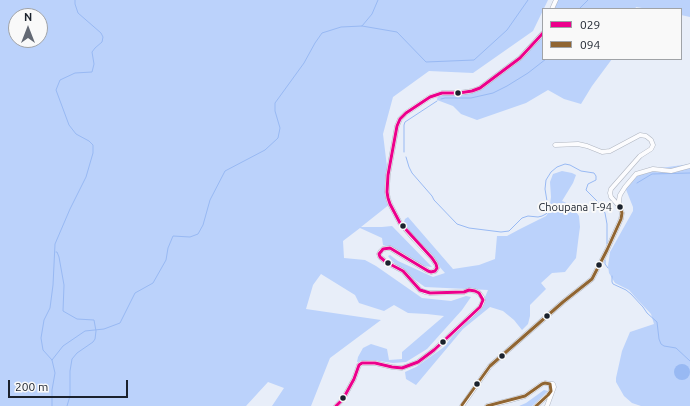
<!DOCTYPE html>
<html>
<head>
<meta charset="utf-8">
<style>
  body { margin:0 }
  #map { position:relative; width:690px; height:406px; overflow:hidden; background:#e8eef9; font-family:Ubuntu,sans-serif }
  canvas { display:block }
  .legend { position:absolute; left:542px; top:8px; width:140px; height:52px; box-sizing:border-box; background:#f9f9f9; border:1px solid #a0a3a7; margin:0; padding:5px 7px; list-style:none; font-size:12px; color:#1b222d }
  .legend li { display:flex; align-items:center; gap:8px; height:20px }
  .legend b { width:20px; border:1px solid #a0a3a7 }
  .north { position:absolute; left:8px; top:8px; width:40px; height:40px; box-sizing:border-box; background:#f9f9f9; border:1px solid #a0a3a7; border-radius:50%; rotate:0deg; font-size:11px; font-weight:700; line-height:16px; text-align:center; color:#1b222d }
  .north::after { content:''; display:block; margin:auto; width:14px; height:18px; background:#636974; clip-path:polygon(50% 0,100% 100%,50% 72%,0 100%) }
  .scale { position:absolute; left:8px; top:380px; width:120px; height:18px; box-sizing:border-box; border:2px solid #1b222d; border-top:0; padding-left:5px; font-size:12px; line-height:14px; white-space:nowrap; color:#1b222d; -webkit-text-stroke:3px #f9f9f9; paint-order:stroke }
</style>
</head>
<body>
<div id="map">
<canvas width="690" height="406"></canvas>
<ul class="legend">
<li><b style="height:5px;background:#ec008c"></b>029</li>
<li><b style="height:5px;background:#906532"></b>094</li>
</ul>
<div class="north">N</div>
<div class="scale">200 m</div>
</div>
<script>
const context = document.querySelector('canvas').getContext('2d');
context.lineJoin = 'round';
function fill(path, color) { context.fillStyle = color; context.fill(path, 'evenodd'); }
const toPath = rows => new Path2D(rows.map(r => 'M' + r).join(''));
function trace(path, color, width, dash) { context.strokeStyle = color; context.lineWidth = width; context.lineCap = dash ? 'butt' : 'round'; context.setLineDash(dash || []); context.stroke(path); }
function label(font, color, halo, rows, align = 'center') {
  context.font = font + ' Ubuntu,sans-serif'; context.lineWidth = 4; context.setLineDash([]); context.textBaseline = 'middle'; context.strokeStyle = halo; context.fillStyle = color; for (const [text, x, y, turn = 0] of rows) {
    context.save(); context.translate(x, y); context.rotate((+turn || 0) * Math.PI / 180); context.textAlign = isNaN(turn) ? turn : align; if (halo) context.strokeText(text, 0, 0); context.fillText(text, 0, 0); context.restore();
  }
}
const green = toPath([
  [0,0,548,0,533,31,473,73,429,71,393,97,383,134,388,175,390,204,361,227,382,227,392,226,432,267,423,266,399,251,383,245,382,238,360,228,343,241,344,258,365,260,376,266,422,298,451,301,466,296,471,297,462,310,427,349,406,362,393,363,372,360,357,362,358,357,363,348,371,344,387,349,389,360,402,359,402,352,444,316,427,314,408,313,394,305,384,311,359,303,355,295,321,274,313,285,306,309,381,320,330,358,311,406,272,406,284,388,268,382,246,406,0,406],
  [16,16,40,16,40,40,16,40],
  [556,0,690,0,690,17,681,15,681,9,648,9,636,7,635,9,552,9],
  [543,33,543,59,612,59,592,86,581,104,564,99,548,90,526,103,477,120,461,114,453,106,437,100,438,93,472,91,520,58],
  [690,164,690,406,641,406,632,403,624,396,616,382,616,378,622,351,630,332,654,324,651,314,635,297,629,290,615,283,609,273,608,266,610,252,633,211,633,207,625,187,636,174,653,169],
  [562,171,572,173,576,175,573,183,562,201,571,205,579,216,580,227,579,234,576,258,565,272,552,273,541,283,546,289,530,305,530,316,528,324,522,330,514,320,503,311,490,307,463,329,416,385,406,379,405,372,416,367,444,347,463,323,483,302,488,290,425,287,408,275,391,260,388,256,390,255,398,261,433,277,445,273,403,225,405,219,408,217,453,269,479,265,495,259,497,236,507,236,520,229,546,216,549,211,551,197,550,182,553,174],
  [544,390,548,391,532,406,519,406,526,403]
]);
const water = toPath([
  '674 372a8 8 0 1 1 16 0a8 8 0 1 1-16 0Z'
]);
const stream = toPath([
  [579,9,588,0],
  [362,26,397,32,426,62,474,60,507,30,528,0],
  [441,99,445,98,471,98,493,93,507,86,528,73,546,59],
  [404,152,404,125,405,122,437,101],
  [406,157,409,167,412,173,432,196,434,200,457,224,469,228,501,232,509,231,522,218,528,216,538,217,542,216,546,214,548,211,548,207,545,189,546,180,551,172,557,167,565,164,570,165,581,171,594,173,596,176,596,180,588,184,586,190,599,203,605,213,607,224,607,244],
  [637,183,652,174,690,173],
  [56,252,57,252,59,257,64,285,63,311,77,319,94,320,96,331,95,339,93,342,77,353,72,359,70,371,70,396,67,406],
  [605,260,605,264,608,268],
  [612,276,612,282,613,284,626,290,631,294,643,307,647,313,657,322,659,339,661,344,664,346,676,348,690,361],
  [52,360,63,346,85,331,104,329,120,323,135,293,153,283,166,260,168,248,173,236,190,237,198,234,203,225,210,200,225,171,265,150,278,138,280,128,275,111,275,103,304,63,315,43,322,33,341,27,362,26,372,14,378,0],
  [52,406,52,390,55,373,52,360,43,350,41,338,44,320,50,308,53,285,55,244,70,209,86,177,93,153,93,145,89,141,76,134,69,125,56,90,60,80,75,73,92,72,94,64,92,52,95,48,102,42,103,37,101,33,78,13,75,4,75,0]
]);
const minor = toPath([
  [552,9,556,0],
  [555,145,578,144,587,146,602,152,610,151,640,135,646,136,651,140,653,145,651,149,640,156,611,189,610,193,611,197,619,206],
  [336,406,343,399,354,379,359,365,362,363,375,363,392,367,402,368,418,362,434,350,480,307,482,303,483,300,482,297,479,293,475,291,469,290,464,292,430,293,425,292,420,290,403,271,386,262,380,257,379,254,381,251,383,249,390,248,428,271,431,272,435,271,437,268,436,264,432,258,414,239,400,223,390,204,388,198,387,192,388,175,397,126,400,119,406,113,430,97,442,93,459,93,472,91,480,88,520,58,543,33],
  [462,406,490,366,563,302,592,279,607,250,621,219,622,213,620,207,619,200,620,195,625,187,636,174,653,169,671,171,690,166],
  [487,406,511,400,525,396,542,384,545,383,550,384,551,387,551,391,548,395,536,406],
  [547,406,554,387,553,384,550,384]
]);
const bus1 = toPath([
  [336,406,343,399,354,379,359,365,362,363,375,363,392,367,402,368,418,362,434,350,480,307,483,300,479,293,475,291,469,290,464,292,430,293,420,290,403,271,386,262,380,257,379,254,383,249,390,248,428,271,431,272,435,271,437,268,436,264,432,258,400,223,390,204,388,198,387,192,388,175,397,126,400,119,406,113,430,97,442,93,459,93,472,91,480,88,520,58,543,33]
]);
const bus2 = toPath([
  [462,405,490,366,563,302,592,279,607,250,621,219,622,213,620,207],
  [487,406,525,396,542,384,545,383,550,384,551,391,548,395,536,406]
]);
const markers = [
  [458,93,3.5,"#1b222d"],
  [620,207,3.5,"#1b222d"],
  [403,226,3.5,"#1b222d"],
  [388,263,3.5,"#1b222d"],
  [599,265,3.5,"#1b222d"],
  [547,316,3.5,"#1b222d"],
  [443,342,3.5,"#1b222d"],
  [502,356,3.5,"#1b222d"],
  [477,384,3.5,"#1b222d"],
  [343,398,3.5,"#1b222d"]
];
const busNames = [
  ["Choupana T-94",612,207]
];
fill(green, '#bbd2fb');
fill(water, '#98b9f3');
trace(stream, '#98b9f3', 1);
trace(minor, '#afb5c0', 5);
trace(minor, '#fcfcfe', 4);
trace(bus1, '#ec008c', 3);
trace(bus2, '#906532', 3);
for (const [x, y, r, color] of markers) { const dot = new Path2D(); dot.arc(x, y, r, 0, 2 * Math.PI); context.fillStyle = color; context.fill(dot); trace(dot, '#f9f9f9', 1.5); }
label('11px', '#1b222d', '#f9f9f9', busNames, 'right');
</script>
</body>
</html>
